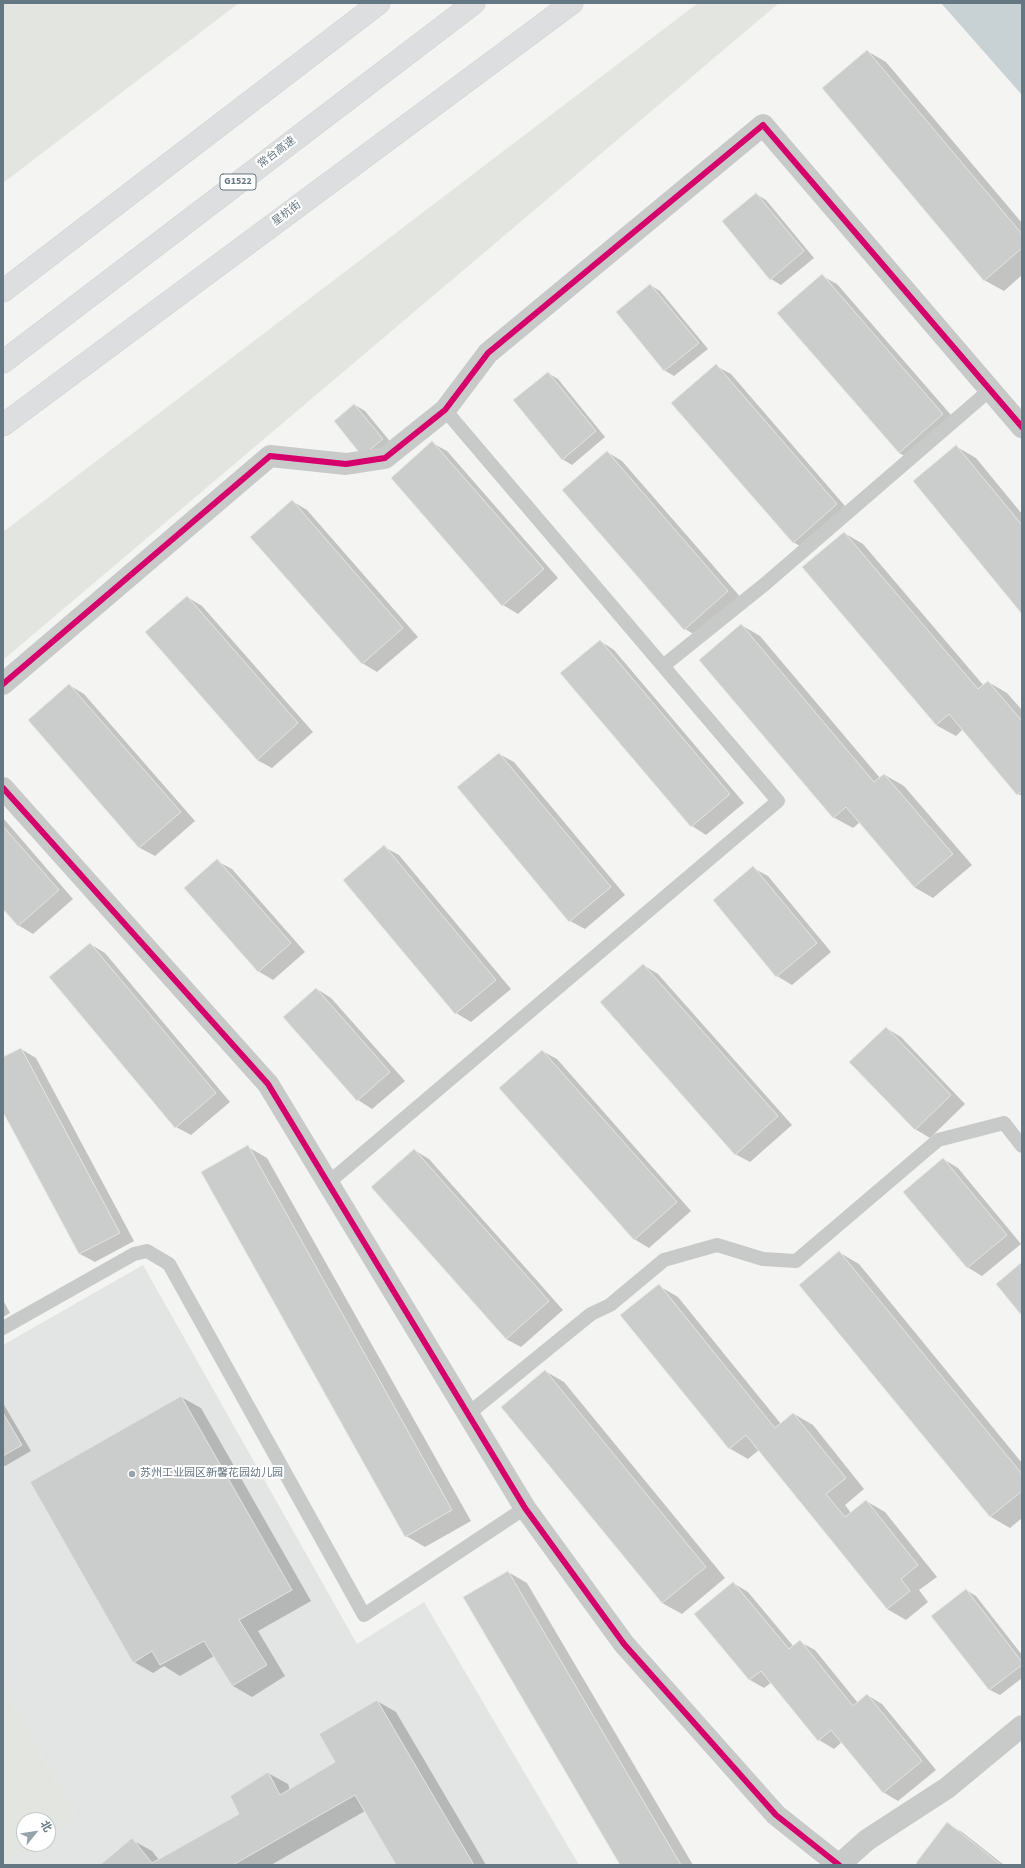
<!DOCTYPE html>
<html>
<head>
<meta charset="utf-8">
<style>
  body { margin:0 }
  #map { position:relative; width:1025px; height:1868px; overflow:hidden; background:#f4f4f3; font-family:"Source Sans 3","Noto Sans SC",sans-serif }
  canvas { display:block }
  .frame { position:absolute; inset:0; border:4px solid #657782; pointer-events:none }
  .north { position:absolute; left:16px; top:1812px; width:40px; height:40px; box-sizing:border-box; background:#fff; border:1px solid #c1c9cd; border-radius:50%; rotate:60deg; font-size:11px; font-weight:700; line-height:16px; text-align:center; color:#657782 }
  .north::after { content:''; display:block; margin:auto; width:14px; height:18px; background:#97a3aa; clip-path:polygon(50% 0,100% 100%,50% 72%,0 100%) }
</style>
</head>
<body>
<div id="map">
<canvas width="1025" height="1868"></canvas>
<div class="frame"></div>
<div class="north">北</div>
</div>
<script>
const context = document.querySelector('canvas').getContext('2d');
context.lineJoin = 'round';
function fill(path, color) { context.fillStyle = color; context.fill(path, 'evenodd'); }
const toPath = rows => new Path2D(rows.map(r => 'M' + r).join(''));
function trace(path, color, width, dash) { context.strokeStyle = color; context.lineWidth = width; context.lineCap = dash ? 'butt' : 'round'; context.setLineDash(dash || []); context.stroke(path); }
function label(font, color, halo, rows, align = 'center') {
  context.font = font + ' "Source Sans 3","Noto Sans SC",sans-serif'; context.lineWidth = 4; context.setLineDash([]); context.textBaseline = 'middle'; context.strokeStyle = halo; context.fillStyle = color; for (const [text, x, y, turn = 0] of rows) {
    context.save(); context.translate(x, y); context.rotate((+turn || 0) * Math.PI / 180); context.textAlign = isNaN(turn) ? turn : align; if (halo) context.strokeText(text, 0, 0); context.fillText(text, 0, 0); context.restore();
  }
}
const built = toPath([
  [143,1265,357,1644,424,1602,579,1865,3,1865,3,1860,31,1844,48,1844,48,1834,76,1818,3,1686,3,1345]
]);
const green = toPath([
  [3,3,239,3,3,183],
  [698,3,779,3,3,660,3,532],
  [3,1686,76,1818,48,1834,48,1820,24,1820,24,1844,31,1844,3,1860]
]);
const water = toPath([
  [941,3,1022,3,1022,95]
]);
const shadow = toPath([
  [867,51,886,62,1022,223,1022,275,1004,291,984,280],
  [756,194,766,200,814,258,781,285,771,279],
  [822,276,837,284,958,423,914,461,899,453],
  [650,285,660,291,708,349,674,376,664,370],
  [716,366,731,374,851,513,808,551,793,542],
  [548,373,558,379,605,437,572,465,562,459],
  [355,405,365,411,393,445,373,461],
  [432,443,447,451,558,578,518,614,503,605],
  [957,447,976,458,1022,514,1022,613],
  [607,452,622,461,743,600,700,638,685,629],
  [292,501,307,510,418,637,377,672,362,663],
  [844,533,863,544,984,686,988,682,1007,693,1022,710,1022,796,1018,794,963,729,956,736,936,725,803,567],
  [187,597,202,606,313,732,272,768,257,760],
  [741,625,760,636,880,778,885,775,904,786,972,865,933,898,914,887,860,822,853,828,833,817],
  [600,641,614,650,744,803,706,835,692,826],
  [69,685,84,694,195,821,155,856,140,848,29,720],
  [499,754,514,762,625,895,585,929,570,921],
  [3,818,73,899,33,934,18,925,3,907],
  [384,847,399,855,511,989,471,1022,456,1013],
  [217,861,232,869,305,952,273,980,258,971],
  [753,868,768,876,831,952,792,985,777,976],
  [90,944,105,953,230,1102,191,1135,176,1127],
  [643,965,658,974,792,1125,750,1162,735,1154],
  [317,989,331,998,405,1081,372,1109,358,1100],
  [886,1028,901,1037,965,1104,930,1138,915,1129],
  [21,1049,36,1058,134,1241,95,1262,80,1254,3,1110,3,1058],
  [542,1051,557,1059,691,1211,649,1248,634,1239],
  [248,1147,267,1158,471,1521,425,1547,406,1536],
  [414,1150,429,1159,563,1310,521,1347,506,1339],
  [943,1159,958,1168,1021,1244,982,1276,967,1267],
  [840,1253,859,1264,1022,1463,1022,1518,1010,1528,991,1517,800,1285],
  [659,1286,678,1297,781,1424,794,1414,813,1425,864,1489,845,1505,851,1513,866,1501,885,1512,937,1577,919,1590,928,1602,906,1620,887,1609,759,1450,748,1459,729,1448],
  [3,1300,10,1313,3,1317],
  [545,1371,564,1382,725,1578,682,1614,662,1603],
  [181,1397,201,1408,311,1601,258,1631,285,1676,252,1697,233,1686,214,1656,180,1676,164,1666,153,1673,134,1662,31,1482],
  [3,1403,31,1451,5,1466,3,1465],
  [508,1572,527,1583,693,1865,621,1865],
  [733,1583,748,1592,794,1647,800,1642,815,1650,858,1703,867,1695,882,1704,936,1770,898,1801,883,1792,842,1742,834,1749,819,1740,772,1682,764,1688,750,1680,696,1614],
  [966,1590,976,1596,1022,1655,1022,1678,1000,1695,990,1690,932,1616],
  [377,1701,396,1712,486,1865,397,1865,365,1811,271,1865,101,1865,132,1840,152,1851,159,1860,240,1814,268,1773,288,1784,290,1790,336,1763],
  [947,1824,962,1832,1004,1865,920,1865]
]);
const building = toPath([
  [867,50,1022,234,1022,248,984,281,822,88,867,50],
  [756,193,804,251,770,280,722,221,756,193],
  [822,274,943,414,899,453,777,313,822,274],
  [650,284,699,343,664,371,616,312,650,284],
  [716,364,837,504,793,543,671,403,716,364],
  [548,372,596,431,562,460,513,400,548,372],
  [354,404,383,439,362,456,334,421,354,404],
  [432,441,544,569,502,606,391,478,432,441],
  [956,445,1022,525,1022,614,913,481,956,445],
  [607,451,728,591,684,630,562,490,607,451],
  [292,500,403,628,362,664,250,537,292,500],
  [844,532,978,689,988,681,1022,721,1022,791,1017,795,949,714,936,725,802,567,844,532],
  [187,596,298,723,257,760,145,632,187,596],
  [741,624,874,782,884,774,953,854,914,887,846,807,833,818,699,660,741,624],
  [600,640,730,794,691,827,560,673,600,640],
  [69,684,181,812,139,848,28,720,69,684],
  [499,753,611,887,569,922,457,787,499,753],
  [3,826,59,890,18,926,3,909,3,826],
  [384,845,496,980,455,1014,343,880,384,845],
  [217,859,291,943,258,972,184,888,217,859],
  [753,866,817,943,776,977,713,900,753,866],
  [90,943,216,1093,175,1128,49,977,90,943],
  [643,964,778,1116,735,1155,600,1002,643,964],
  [316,988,390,1072,357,1101,283,1017,316,988],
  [886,1027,951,1095,915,1130,849,1062,886,1027],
  [21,1048,120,1233,79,1254,3,1112,3,1057,21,1048],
  [542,1050,677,1202,634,1240,499,1088,542,1050],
  [248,1145,452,1510,405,1537,201,1172,248,1145],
  [414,1149,549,1301,506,1339,371,1187,414,1149],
  [943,1158,1007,1235,967,1268,903,1192,943,1158],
  [839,1251,1022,1474,1022,1491,990,1517,799,1285,839,1251],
  [1022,1262,1022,1316,996,1284,1022,1262],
  [659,1284,775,1428,793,1413,846,1478,826,1494,845,1517,866,1500,918,1565,901,1579,910,1591,887,1609,746,1435,729,1449,620,1315,659,1284],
  [545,1370,706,1567,662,1603,501,1407,545,1370],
  [181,1396,292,1590,239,1620,267,1665,232,1686,204,1641,160,1665,152,1651,133,1663,30,1482,181,1396],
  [3,1413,22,1445,3,1456,3,1413],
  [508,1571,681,1865,620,1865,463,1597,508,1571],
  [733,1582,789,1649,800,1640,853,1706,867,1694,922,1761,883,1793,831,1730,818,1741,761,1671,749,1680,694,1614,733,1582],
  [966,1589,1022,1662,1022,1665,989,1690,931,1616,966,1589],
  [377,1700,474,1865,396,1865,355,1795,233,1865,100,1865,132,1838,152,1863,239,1814,230,1796,268,1772,280,1795,335,1762,319,1734,377,1700],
  [947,1822,1001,1865,918,1865,916,1863,947,1822]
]);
const lane = toPath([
  [663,666,765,584,991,389],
  [328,1183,778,801,445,410],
  [3,1328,134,1254,147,1251,169,1264,364,1615,525,1508],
  [468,1414,591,1314,610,1305,664,1260,717,1245,763,1259,796,1261,938,1140,1004,1123,1022,1146]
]);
const street = toPath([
  [3,684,270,456,346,464,385,458,445,410,488,353,763,125,1022,427],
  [3,788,268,1084,525,1508,624,1644,776,1815,839,1865],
  [839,1865,867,1840,947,1788,1022,1726]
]);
const primary = toPath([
  [3,425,572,3]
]);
const highway = toPath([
  [3,291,379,3],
  [3,362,474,3]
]);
const cycleway = toPath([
  [3,684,270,456,346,464,385,458,445,410,488,353,763,125,1022,427],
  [3,788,268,1084,525,1508,624,1644,776,1815,839,1865]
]);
const markers = [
  [132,1474,4,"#97a3aa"]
];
const shields = [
  [238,182,36]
];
const shieldNames = [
  ["G1522",238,182]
];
const streetNames = [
  ["常台高速",277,153,-37],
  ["星杭街",287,214,-37]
];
const poiNames = [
  ["苏州工业园区新馨花园幼儿园",140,1474]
];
fill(built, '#e3e4e4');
fill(green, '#e3e6e0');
fill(water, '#c8d1d4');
fill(shadow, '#0003');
fill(building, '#cbcdcd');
trace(building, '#e4e4e2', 1);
trace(primary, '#d1d1d1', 23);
trace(highway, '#d0d1d1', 23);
trace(lane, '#c8caca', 14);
trace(street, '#c8caca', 22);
trace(primary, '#dddedf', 22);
trace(highway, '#dddedf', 22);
trace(cycleway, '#d6006c', 6);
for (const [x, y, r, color] of markers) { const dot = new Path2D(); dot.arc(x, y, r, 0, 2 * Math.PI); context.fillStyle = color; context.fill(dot); trace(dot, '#fff', 1.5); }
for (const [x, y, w] of shields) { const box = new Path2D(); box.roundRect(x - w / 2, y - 8, w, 16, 3); context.fillStyle = '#fff'; context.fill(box); trace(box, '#657782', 1); }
label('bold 10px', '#657782', null, shieldNames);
label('11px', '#657782', '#fff', streetNames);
label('11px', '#657782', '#fff', poiNames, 'left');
</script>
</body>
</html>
